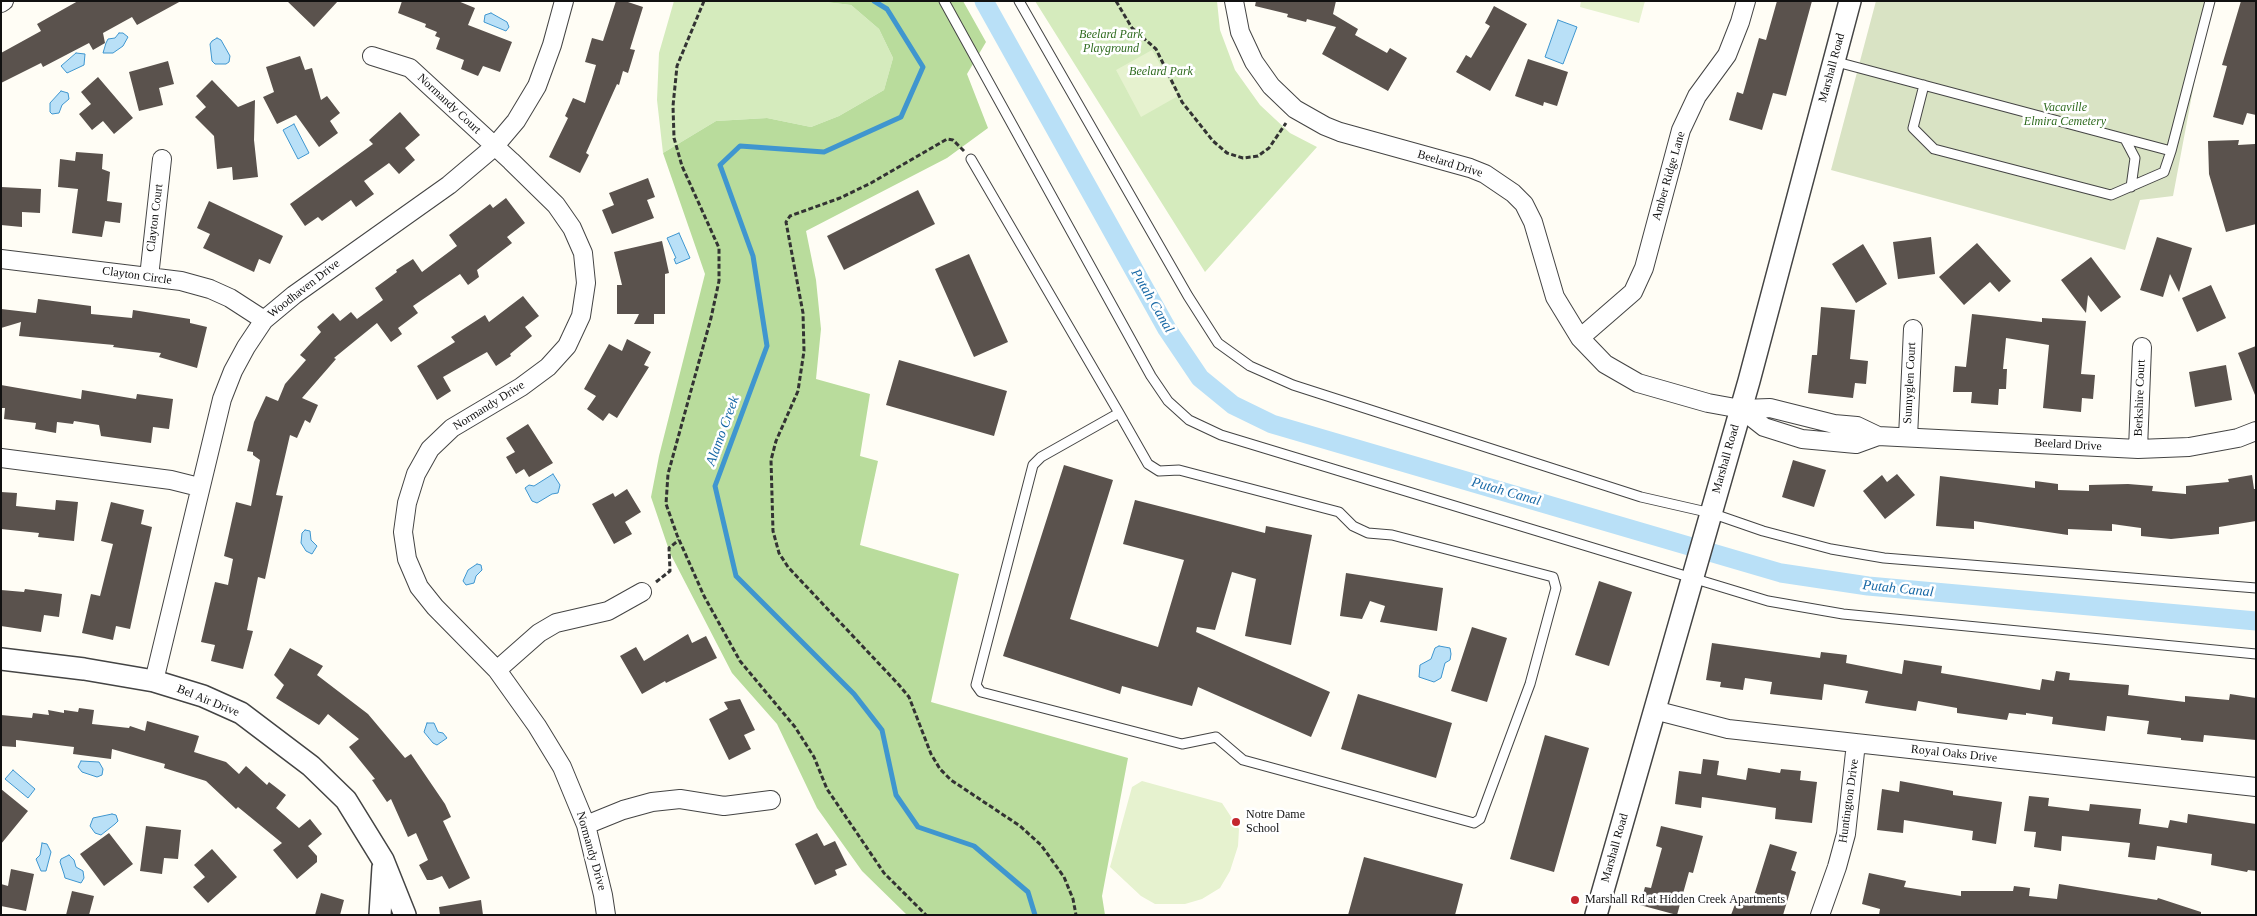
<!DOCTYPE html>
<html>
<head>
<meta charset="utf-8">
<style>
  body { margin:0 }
  #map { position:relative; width:2257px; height:916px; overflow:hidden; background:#fffdf5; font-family:Georgia,serif }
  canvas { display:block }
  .frame { position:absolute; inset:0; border:2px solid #111; pointer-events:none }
</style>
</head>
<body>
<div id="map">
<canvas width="2257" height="916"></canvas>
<div class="frame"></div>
</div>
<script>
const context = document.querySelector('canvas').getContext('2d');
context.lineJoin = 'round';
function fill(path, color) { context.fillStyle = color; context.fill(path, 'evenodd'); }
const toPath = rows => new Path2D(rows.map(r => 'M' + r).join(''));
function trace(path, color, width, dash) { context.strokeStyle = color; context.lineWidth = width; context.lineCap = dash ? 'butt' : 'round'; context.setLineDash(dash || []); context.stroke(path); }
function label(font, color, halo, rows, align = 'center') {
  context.font = font + ' Georgia,serif'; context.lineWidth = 5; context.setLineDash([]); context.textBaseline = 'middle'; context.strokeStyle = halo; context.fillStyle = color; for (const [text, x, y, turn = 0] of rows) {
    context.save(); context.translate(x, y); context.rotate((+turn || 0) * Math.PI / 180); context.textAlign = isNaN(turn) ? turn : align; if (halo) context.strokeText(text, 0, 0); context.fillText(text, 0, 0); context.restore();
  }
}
const green = toPath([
  [674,1,817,1,851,5,879,29,893,58,884,90,839,116,811,127,767,118,716,121,663,153,657,100,659,53],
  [1035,1,1217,1,1220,30,1235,70,1260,105,1290,133,1317,147,1205,272]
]);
const forest = toPath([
  [817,1,963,1,986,42,967,74,988,128,947,158,806,231,816,280,821,329,816,379,870,394,860,456,878,461,860,545,959,574,931,702,1128,758,1102,896,1105,915,907,915,862,871,817,808,777,724,732,673,670,553,651,497,659,456,705,274,663,153,716,121,767,118,811,127,839,116,884,90,893,58,879,29,851,5]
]);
const cemetery = toPath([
  [1876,1,2212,1,2201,47,2173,196,2140,200,2125,250,1831,170]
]);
const pitch = toPath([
  [1581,1,1645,1,1639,23,1580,7],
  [1152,50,1178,96,1141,117,1116,70],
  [1142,781,1222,803,1239,829,1238,846,1230,871,1220,888,1202,899,1185,904,1155,904,1141,896,1110,867,1132,787]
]);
const water = toPath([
  [491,13,507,22,509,27,506,31,484,22,485,15,491,13],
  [1558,20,1577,27,1563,64,1545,57,1558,20],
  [119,33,123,33,128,37,123,46,113,53,103,53,106,43,108,39,115,38,119,33],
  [217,38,221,40,230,56,229,62,226,64,215,64,212,61,210,44,212,41,217,38],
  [76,53,85,54,84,65,67,73,61,66,76,53],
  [61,91,68,93,69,99,62,105,59,113,52,114,50,112,50,103,61,91],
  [294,124,309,153,298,159,283,130,294,124],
  [679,233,690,258,676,264,674,259,676,258,667,238,679,233],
  [553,474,560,485,558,493,552,494,537,503,532,501,525,488,529,485,534,486,553,474],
  [305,530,310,531,311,540,317,546,312,554,306,551,301,543,302,533,305,530],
  [477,564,481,565,482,570,476,576,474,583,466,585,463,581,468,570,477,564],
  [1439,646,1450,648,1451,654,1450,660,1445,663,1441,678,1434,682,1419,677,1420,665,1431,659,1435,648,1439,646],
  [427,723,434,723,438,732,443,733,447,738,437,745,433,743,424,732,427,723],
  [81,761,99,762,103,769,102,775,97,777,82,772,78,767,81,761],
  [13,770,35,789,28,798,5,779,13,770],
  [112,814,116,815,118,821,115,824,101,835,95,833,90,826,93,818,112,814],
  [42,843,47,844,51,852,46,871,41,871,36,859,40,855,42,843],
  [69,855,74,860,76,867,83,871,84,878,81,883,65,878,64,874,60,862,61,859,69,855]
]);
const stream = toPath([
  [874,1,887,9,923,67,901,117,824,152,740,146,720,165,753,256,767,346,715,486,736,576,854,694,882,730,896,795,918,827,974,846,1028,892,1035,915]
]);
const canal = toPath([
  [984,1,1167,329,1200,378,1233,405,1272,424,1781,573,1868,586,2256,621]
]);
const building = toPath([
  [78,1,181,1,137,25,132,17,103,33,105,43,93,50,89,43,43,67,41,63,1,83,1,53,41,31,37,24],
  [287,1,338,1,314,27],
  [402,1,458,1,475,8,468,25,512,42,500,72,483,66,478,76,461,69,464,60,436,49,440,38,435,36,437,32,425,27,426,24,398,13],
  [616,1,625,1,643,7,630,49,635,50,628,73,623,71,619,85,617,84,586,153,589,155,580,173,549,157,568,118,565,116,573,98,585,103,596,65,585,62,592,38,603,41],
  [1256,1,1336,1,1333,14,1358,29,1355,35,1387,53,1390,48,1407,58,1388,91,1322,54,1336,27,1307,19,1306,22,1287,17,1288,14,1255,6],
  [1777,1,1812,1,1786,96,1773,93,1762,130,1729,120,1737,92,1743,94,1759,38,1766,40],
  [2241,1,2256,1,2256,115,2247,113,2243,125,2213,117,2227,66,2222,65],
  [1494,6,1527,24,1490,91,1456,72,1466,55,1471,58,1490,26,1485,23],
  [300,56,305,70,312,68,321,100,327,96,340,113,330,121,338,133,319,147,296,115,277,124,263,97,274,92,266,67],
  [1528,59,1568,72,1557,106,1544,102,1543,106,1515,96],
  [168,61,174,84,159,88,163,105,139,111,129,72],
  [98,77,133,118,114,134,103,121,92,130,79,114,91,104,81,92],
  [212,80,238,107,255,100,254,140,258,177,233,180,232,167,217,169,214,136,195,117,206,107,196,96],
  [400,112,420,135,405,148,415,160,399,174,389,163,364,181,374,194,356,207,351,200,322,221,318,217,305,226,290,204,373,144,369,140],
  [2239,140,2238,145,2255,144,2256,224,2226,232,2209,174,2208,141],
  [76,152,103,154,102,169,110,172,107,201,122,203,120,223,105,221,102,237,72,233,78,189,58,187,60,159,75,161],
  [648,178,655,197,647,200,654,218,612,234,602,210,614,205,609,193],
  [1,187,41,189,40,213,22,212,22,227,1,225],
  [918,190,935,224,844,270,827,236],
  [506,198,525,223,507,237,512,243,477,270,479,277,468,285,460,274,413,306,418,313,398,328,402,334,391,342,377,323,334,358,336,359,302,398,318,405,310,423,305,420,297,438,290,435,276,495,283,496,265,579,258,577,247,630,253,631,243,669,211,661,215,645,201,642,215,582,228,585,233,559,224,556,236,502,251,506,260,460,253,455,253,452,247,451,254,422,266,396,278,401,285,384,306,360,300,355,321,332,317,327,333,313,340,321,351,312,357,319,383,300,375,288,397,272,396,270,413,259,422,272,457,246,449,235,490,204,493,208],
  [209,201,283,236,270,264,259,259,254,272,203,248,210,234,197,228],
  [1931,237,1935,274,1898,279,1893,242],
  [2157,237,2192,248,2179,292,2170,274,2163,297,2140,290],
  [662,241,669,273,665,274,665,314,654,314,654,324,634,324,639,314,617,314,617,285,622,285,614,252],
  [1977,243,2011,281,1999,292,1990,282,1964,305,1939,277],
  [1863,244,1887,284,1856,303,1832,264],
  [969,254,1008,342,974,357,935,269],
  [2091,257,2121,297,2101,312,2088,295,2086,313,2061,280],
  [2211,285,2226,318,2197,332,2182,298],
  [523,296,539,316,525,327,532,336,510,354,511,356,496,366,487,352,443,377,451,391,437,400,417,366,455,342,451,337,485,315,489,322],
  [38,299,91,306,91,314,132,318,133,310,190,319,190,323,207,327,197,368,159,357,161,353,113,347,114,345,19,336,21,322,1,328,1,309,36,313],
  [1821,307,1855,310,1850,359,1868,361,1866,384,1855,383,1853,398,1808,393,1812,355,1817,355],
  [1972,314,2042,322,2042,318,2086,321,2081,374,2095,375,2093,399,2082,398,2081,412,2043,408,2049,345,2006,338,2003,369,2007,369,2006,389,1999,389,1998,405,1971,403,1972,392,1953,392,1955,366,1966,367],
  [627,339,651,352,644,365,649,367,617,418,609,413,603,421,587,409,596,396,584,389,609,344,622,351],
  [2256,346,2256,395,2255,395,2238,353],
  [899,360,1007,391,994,436,886,405],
  [2226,365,2232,400,2195,407,2189,372],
  [1,385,81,399,82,390,136,399,137,394,173,399,169,429,153,427,151,443,101,436,99,425,74,421,73,424,57,422,56,433,35,429,36,423,4,419,5,408,1,408],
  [528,424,553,463,529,477,524,469,516,474,506,457,515,452,506,438],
  [1793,460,1826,470,1814,507,1782,497],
  [1064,465,1113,480,1070,619,1158,647,1184,560,1123,544,1135,500,1265,533,1266,526,1312,535,1291,645,1245,636,1256,579,1232,572,1215,630,1197,627,1196,632,1330,692,1311,737,1198,687,1192,706,1122,686,1120,694,1003,656],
  [1897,474,1915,495,1885,519,1863,491,1882,475,1887,482],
  [2252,475,2254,489,2256,489,2256,521,2219,527,2219,534,2171,539,2141,536,2141,528,2112,524,2112,531,2068,529,2068,535,1974,521,1974,529,1936,526,1940,476,2035,488,2035,481,2058,484,2058,490,2089,491,2089,485,2128,484,2153,486,2152,491,2186,494,2186,486,2229,482,2228,479],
  [627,489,641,512,625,522,632,534,614,544,592,504,613,493,615,497],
  [1,492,17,493,16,506,55,510,56,500,78,502,74,541,38,537,39,533,1,529],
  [111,502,144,510,141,524,152,527,130,629,116,626,113,640,82,633,91,594,100,596,113,544,101,541],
  [1346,573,1443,588,1437,631,1380,622,1385,606,1370,601,1362,619,1340,616],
  [1599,581,1632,592,1609,666,1575,655],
  [25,589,62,594,59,617,44,615,41,632,1,626,1,590,24,592],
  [1472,627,1507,638,1487,702,1451,691],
  [688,634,692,643,706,636,717,658,666,683,665,681,642,694,620,656,636,647,644,661],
  [1712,643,1820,658,1821,652,1847,655,1846,663,1902,674,1904,660,1942,666,1941,673,2040,690,2042,679,2054,681,2056,671,2070,673,2069,680,2129,685,2128,695,2185,702,2185,696,2229,700,2230,694,2256,698,2256,740,2204,735,2203,742,2181,740,2181,738,2147,734,2149,721,2107,716,2105,731,2052,724,2053,717,2026,713,2026,715,2009,713,2007,720,1957,713,1957,708,1918,701,1916,711,1883,706,1865,703,1868,691,1824,684,1822,700,1770,694,1772,682,1745,678,1743,690,1720,687,1721,682,1706,680],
  [290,648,323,666,317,675,368,714,405,758,411,754,445,804,451,817,443,821,470,878,449,889,442,876,432,880,427,880,419,865,428,860,416,833,408,837,391,799,387,802,372,780,375,779,349,747,359,739,328,714,319,725,276,698,284,685,274,675],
  [1358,694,1452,723,1436,778,1341,749],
  [740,699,755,730,744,735,751,749,729,760,709,719,728,709,724,702],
  [79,708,94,710,92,724,129,728,130,726,145,731,147,721,199,736,194,752,226,762,239,774,246,766,267,785,269,782,286,795,276,808,299,828,310,819,322,834,308,846,317,856,317,862,297,879,273,850,282,843,238,807,236,809,206,781,164,768,165,764,112,749,111,759,73,754,74,747,16,740,16,747,1,746,1,715,32,718,33,713,49,715,48,710,64,713,64,710,78,712],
  [1545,735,1589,748,1554,872,1510,859],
  [1703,759,1719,761,1717,775,1746,780,1748,768,1780,773,1781,769,1801,771,1800,780,1817,782,1812,823,1775,819,1776,808,1702,797,1701,808,1675,804,1679,771,1701,774],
  [1900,781,1953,791,1953,795,2002,802,1996,844,1972,840,1973,831,1904,820,1903,833,1877,830,1882,789,1899,792],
  [1,789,28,811,1,844],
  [2029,796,2049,798,2048,806,2089,811,2090,804,2141,809,2139,824,2168,828,2170,820,2187,823,2188,814,2256,824,2256,871,2248,870,2247,872,2211,865,2212,854,2157,846,2155,860,2128,857,2130,843,2062,836,2061,851,2034,847,2036,832,2024,831],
  [146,826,181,830,178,859,164,858,162,874,140,871],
  [1661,826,1703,836,1693,873,1689,872,1677,915,1640,905,1645,887,1651,888,1662,848,1656,846],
  [109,833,133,864,104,886,80,854],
  [817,833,824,846,835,841,847,865,835,870,837,875,815,885,795,844],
  [1770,844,1797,852,1791,870,1796,872,1783,915,1731,915,1737,899,1751,905],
  [212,849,237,877,208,903,193,887,205,877,194,865],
  [1364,857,1463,884,1455,915,1348,915],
  [11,869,34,874,26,911,1,906,1,884,8,886],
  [1869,873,1906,881,1904,887,1961,896,1961,891,2013,891,2014,886,2030,888,2029,896,2057,899,2059,884,2157,900,2158,898,2201,912,2201,915,1879,915,1880,909,1862,904],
  [72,891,94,896,89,915,66,915],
  [321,893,344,900,340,915,315,915],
  [481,900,483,915,440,915,439,907]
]);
const path = toPath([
  [704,1,677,66,673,106,674,138,682,166,719,248,719,281,711,318,668,474,666,504,677,535,704,596,740,661,795,727,814,757,827,789,884,873,926,915],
  [1116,1,1132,28,1156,49,1182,102,1213,141,1227,153,1243,158,1258,156,1269,148,1286,123],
  [964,151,953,140,947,139,871,183,840,198,790,216,786,222,803,313,804,351,798,391,776,441,771,460,773,531,779,553,788,567,899,685,909,697,931,754,940,769,951,780,1020,826,1041,845,1064,877,1073,899,1076,915],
  [656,582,670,571,669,548,679,540]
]);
const service = toPath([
  [944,1,1151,376,1168,401,1189,420,1221,435,1768,601,1843,614,2256,654],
  [1019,1,1188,296,1218,343,1250,366,1293,385,1641,497,1711,513,1763,531,1831,549,1884,558,2256,588],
  [1833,61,2171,151,2210,1],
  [1924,85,1913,128,1934,149,2111,195,2164,172,2171,151],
  [2125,139,2135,158,2131,187],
  [971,159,1119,413,1148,464,1159,471,1179,470,1339,512,1353,526,1368,533,1392,535,1553,577,1556,588,1530,684,1480,819,1474,823,1243,760,1216,737,1182,744,981,692,976,685,1033,465,1041,457,1119,413]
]);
const minor = toPath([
  [1234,1,1240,32,1254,62,1271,86,1295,109,1325,126,1340,132,1470,168,1485,174,1513,193,1524,204,1533,222,1555,297,1580,338,1605,364,1638,383,1708,403,1741,409,1770,408,1834,424,1857,426,1878,436,1856,444,1802,439,1764,427,1741,409],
  [1,3,4,1],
  [372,56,410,68,511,161,556,205,572,228,583,253,586,283,581,316,567,346,548,367,521,387,452,428,430,449,416,474,407,503,403,532,407,559,419,587,435,607,497,670,537,726,562,767,586,825,603,895,606,915],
  [1,259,181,281,210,289,230,298,264,320],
  [149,277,162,159],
  [1580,338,1633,292,1644,268,1681,130,1697,96,1727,55,1740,22,1746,1],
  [1878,436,2138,449,2189,447,2238,438,2256,431],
  [1908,437,1913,329],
  [2138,449,2142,347],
  [1,458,171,480,199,487],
  [497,670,539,633,556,623,608,611,642,592],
  [154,681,222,399,233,371,246,347,264,320,294,295,449,185,494,147,516,121,537,86,552,45,564,1],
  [1654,710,1728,729,2256,787],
  [586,825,623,810,652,802,680,799,724,806,771,800],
  [1820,915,1837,867,1846,834,1856,743]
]);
const tertiary = toPath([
  [1,659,84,669,154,681,203,696,241,713,311,766,346,800,383,860,405,915],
  [380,915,383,867],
  [1596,915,1749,381,1850,1]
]);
const markers = [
  [1236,822,5,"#c4262e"],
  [1575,900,5,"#c4262e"]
];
const parkNames = [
  ["Beelard Park",1111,35],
  ["Playground",1111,49],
  ["Beelard Park",1161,72],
  ["Vacaville",2065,108],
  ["Elmira Cemetery",2065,122]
];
const streetNames = [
  ["Marshall Road",1832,68,-75],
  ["Normandy Court",449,104,43],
  ["Beelard Drive",1450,164,17],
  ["Amber Ridge Lane",1669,176,-74],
  ["Clayton Court",155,218,-83],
  ["Clayton Circle",137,276,8],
  ["Woodhaven Drive",304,289,-38],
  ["Sunnyglen Court",1910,383,-87],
  ["Berkshire Court",2140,398,-88],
  ["Normandy Drive",489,406,-32],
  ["Beelard Drive",2068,445,3],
  ["Marshall Road",1726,459,-74],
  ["Bel Air Drive",208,701,22],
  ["Royal Oaks Drive",1954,754,6],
  ["Huntington Drive",1849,801,-82],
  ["Marshall Road",1615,848,-74],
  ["Normandy Drive",591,851,74]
];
const poiNames = [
  ["Notre Dame",1246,815],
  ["School",1246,829],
  ["Marshall Rd at Hidden Creek Apartments",1585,900]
];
const waterNames = [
  ["Putah Canal",1152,301,60],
  ["Alamo Creek",723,431,-70],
  ["Putah Canal",1506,492,16],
  ["Putah Canal",1898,589,6]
];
fill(green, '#d5ebbd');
fill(forest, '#b9dc9c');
fill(cemetery, '#d9e3c4');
fill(pitch, '#e6f2cf');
fill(water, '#b9e0f7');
trace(water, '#3f96cf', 1);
trace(stream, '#3f96cf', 5);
trace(canal, '#b9e0f7', 19);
fill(building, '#5a524d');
trace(service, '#444', 11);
trace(minor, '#444', 20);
trace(tertiary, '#444', 24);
trace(path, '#333', 3, [5, 2.5]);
trace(service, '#fff', 9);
trace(minor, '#fff', 18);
trace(tertiary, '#fff', 21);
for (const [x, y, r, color] of markers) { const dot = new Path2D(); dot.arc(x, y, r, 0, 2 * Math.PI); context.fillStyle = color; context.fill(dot); trace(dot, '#fff', 2); }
label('italic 12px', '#2f6b1f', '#fff', parkNames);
label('12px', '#111', '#fff', streetNames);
label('12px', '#111', '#fff', poiNames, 'left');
label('italic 14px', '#1768a6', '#fff', waterNames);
</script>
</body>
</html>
